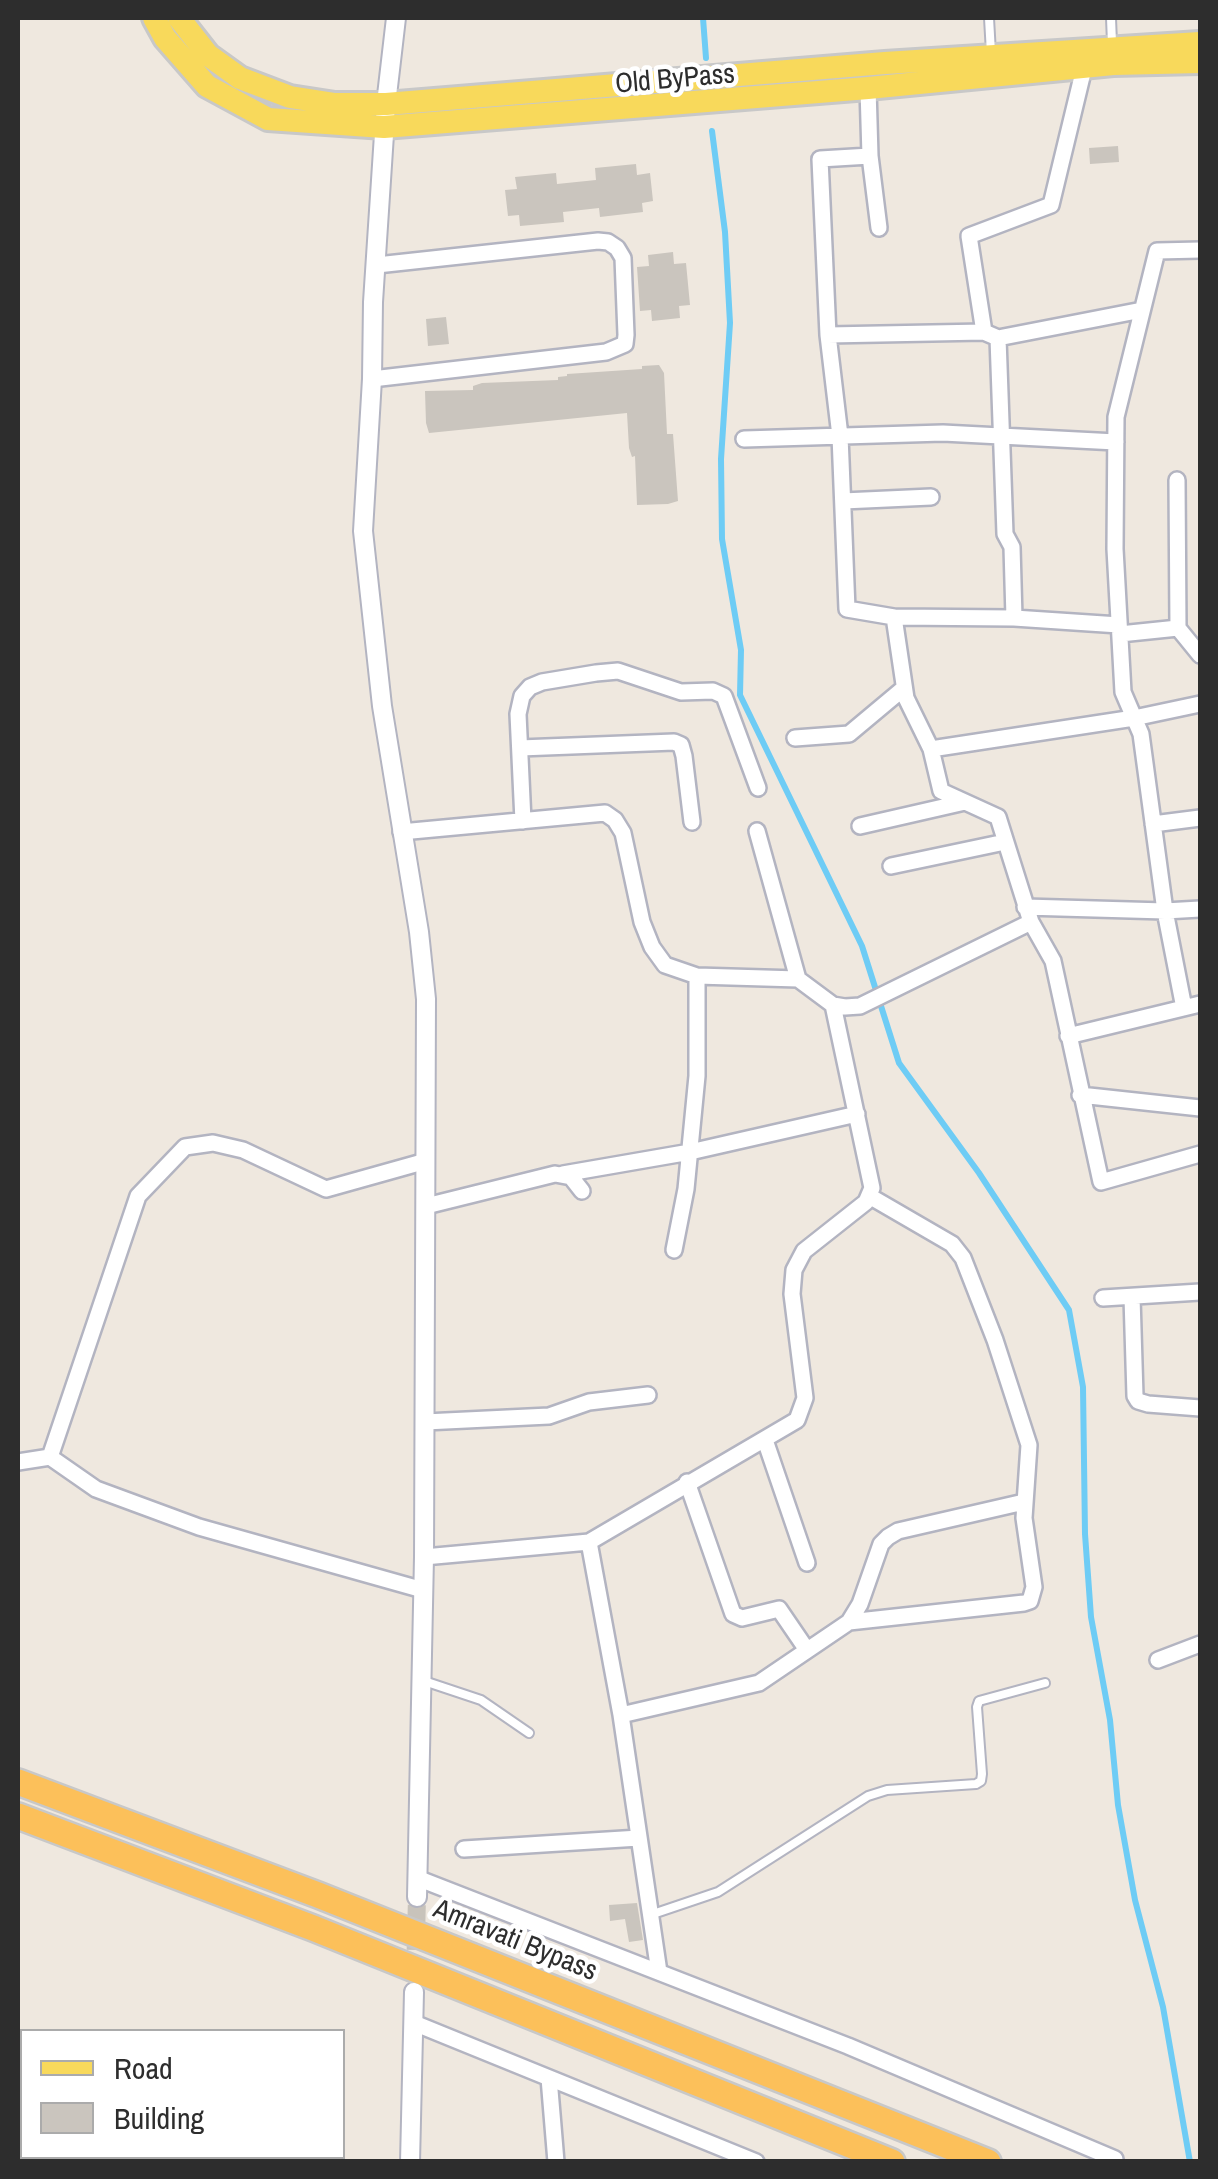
<!DOCTYPE html>
<html>
<head>
<meta charset="utf-8">
<style>
  body { margin:0 }
  #map { position:relative; width:1218px; height:2179px; overflow:hidden; background:#efe8df; font-family:"Archivo Narrow",sans-serif }
  canvas { display:block }
  .frame { position:absolute; inset:0; border:20px solid #2d2d2d; pointer-events:none }
  .legend { position:absolute; left:20px; top:2029px; width:325px; height:130px; box-sizing:border-box; background:#fff; border:2px solid #ababab; margin:0; padding:12px 18px; list-style:none; font-size:30px; color:#2d2d2d }
  .legend li { display:flex; align-items:center; gap:20px; height:50px }
  .legend b { width:50px; border:2px solid #ababab }
</style>
</head>
<body>
<div id="map">
<canvas width="1218" height="2179"></canvas>
<div class="frame"></div>
<ul class="legend">
<li><b style="height:12px;background:#f8d95b"></b>Road</li>
<li><b style="height:28px;background:#cac5be"></b>Building</li>
</ul>
</div>
<script>
const context = document.querySelector('canvas').getContext('2d');
context.lineJoin = 'round';
const toPath = rows => new Path2D(rows.map(r => 'M' + r).join(''));
function trace(path, color, width, dash) { context.strokeStyle = color; context.lineWidth = width; context.lineCap = dash ? 'butt' : 'round'; context.setLineDash(dash || []); context.stroke(path); }
function fill(path, color) { context.fillStyle = color; context.fill(path, 'evenodd'); }
function label(font, color, halo, rows, align = 'center') {
  context.font = font + ' "Archivo Narrow",sans-serif'; context.lineWidth = 9; context.setLineDash([]); context.textBaseline = 'middle'; context.strokeStyle = halo; context.fillStyle = color; for (const [text, x, y, turn = 0] of rows) {
    context.save(); context.translate(x, y); context.rotate((+turn || 0) * Math.PI / 180); context.textAlign = isNaN(turn) ? turn : align; if (halo) context.strokeText(text, 0, 0); context.fillText(text, 0, 0); context.restore();
  }
}
const stream = toPath([
  [703,18,706,58],
  [712,131,725,232,730,323,721,459,722,539,741,650,740,695,862,946,899,1063,979,1173,1069,1310,1083,1387,1085,1534,1091,1617,1110,1720,1118,1805,1135,1900,1163,2007,1190,2162]
]);
const building = toPath([
  [1118,146,1119,162,1090,164,1089,148],
  [636,164,637,175,650,173,653,201,642,203,643,212,600,217,599,208,563,212,564,222,520,226,519,215,508,216,505,190,517,189,515,177,556,173,557,184,596,180,595,168],
  [673,252,674,264,686,263,690,305,679,306,680,318,652,321,651,310,640,311,637,267,649,266,648,255],
  [446,317,449,344,428,346,426,319],
  [659,365,664,373,667,434,673,434,678,501,668,504,637,505,635,456,632,457,629,448,627,413,429,433,426,423,425,391,473,390,473,386,482,383,558,380,558,377,567,376,567,374,642,369,642,366],
  [637,1903,643,1940,629,1942,625,1919,610,1921,609,1905]
]);
const tertiaryTunnel = toPath([
  [415,1977,417,1897]
]);
const service = toPath([
  [989,18,991,53],
  [1111,18,1112,43],
  [421,1680,481,1700,529,1733],
  [650,1915,718,1892,868,1796,887,1790,976,1784,981,1781,982,1774,977,1707,979,1701,1045,1683]
]);
const minor = toPath([
  [868,88,870,156,879,228],
  [870,156,820,159,828,335,840,436,847,609,894,617,906,698,931,749,941,791,998,817,1031,922,1053,961,1101,1182,1200,1154],
  [828,335,984,332],
  [998,338,1142,310],
  [372,379,606,352,625,344,626,335,623,258,617,248,608,242,598,241,377,265],
  [744,439,943,433,1116,442],
  [1177,480,1178,628,1200,655],
  [843,501,931,497],
  [894,617,1014,618,1119,625],
  [1014,618,1012,547,1005,534,998,338,984,332,969,236,1051,205,1086,60],
  [1120,634,1178,628],
  [795,738,849,734,904,688],
  [520,748,674,742,681,745,684,756,692,822],
  [931,749,1134,718,1200,704],
  [523,821,518,714,522,696,530,687,542,682,596,673,618,671,681,692,713,691,724,696,758,788],
  [1153,824,1200,818],
  [860,826,965,802],
  [757,831,798,979],
  [401,832,605,813,615,820,623,833,642,922,652,947,665,965,697,976,798,979,833,1005,845,1007,860,1006,1031,922],
  [891,866,1005,842],
  [1025,907,1165,911,1200,909],
  [1184,1008,1165,911,1141,734,1123,692,1115,549,1116,417,1157,251,1200,250],
  [1068,1036,1200,1004],
  [1080,1095,1200,1108],
  [563,1174,690,1152,857,1114],
  [426,1206,555,1174,571,1177,582,1191],
  [674,1250,686,1189,697,1076,697,976],
  [1132,1297,1135,1396,1138,1401,1148,1404,1200,1408],
  [1103,1298,1200,1292],
  [425,1422,549,1416,589,1402,648,1395],
  [765,1440,807,1563],
  [50,1457,138,1196,185,1147,213,1143,243,1150,326,1189,426,1161],
  [18,1462,50,1457,96,1489,199,1527,423,1590],
  [687,1482,733,1614,742,1618,779,1609,807,1650],
  [589,1542,621,1715,659,1972],
  [424,1557,589,1542,797,1420,805,1398,792,1294,794,1270,804,1251,866,1202,872,1188,833,1005],
  [849,1622,1024,1603,1030,1601,1034,1587,1024,1518,1029,1445,995,1340,963,1258,952,1244,871,1197],
  [1158,1660,1200,1644],
  [621,1715,759,1683,849,1622,860,1604,881,1544,888,1537,898,1531,1024,1502],
  [464,1849,639,1838],
  [417,1878,848,2046,1115,2159],
  [414,2023,756,2162],
  [549,2078,556,2162]
]);
const tertiary = toPath([
  [396,18,386,104,373,302,372,379,363,531,382,706,419,932,426,999,424,1557,417,1897],
  [410,2162,414,1992]
]);
const primary = toPath([
  [154,18,165,38,207,86,268,119,384,127,868,88,1113,64,1200,62],
  [179,18,208,55,240,78,290,97,335,104,386,104,885,63,1200,43]
]);
const trunk = toPath([
  [18,1782,318,1895,988,2162],
  [18,1816,313,1928,892,2162]
]);
const streetNames = [
  ["Old ByPass",675,80,-5],
  ["Amravati Bypass",515,1941,22]
];
trace(stream, '#6eccf5', 6);
fill(building, '#cac5be');
trace(tertiaryTunnel, '#c8c3bb', 18, [18, 9]);
trace(service, '#b3b4c1', 12);
trace(minor, '#b3b4c1', 20);
trace(tertiary, '#b3b4c1', 22);
trace(primary, '#c8c8c8', 28);
trace(trunk, '#c8c8c8', 30);
trace(service, '#fff', 8);
trace(minor, '#fff', 15);
trace(tertiary, '#fff', 18);
trace(primary, '#f8d95b', 22);
trace(trunk, '#fcc05a', 25);
label('28px', '#2d2d2d', '#fff', streetNames);
</script>
</body>
</html>
